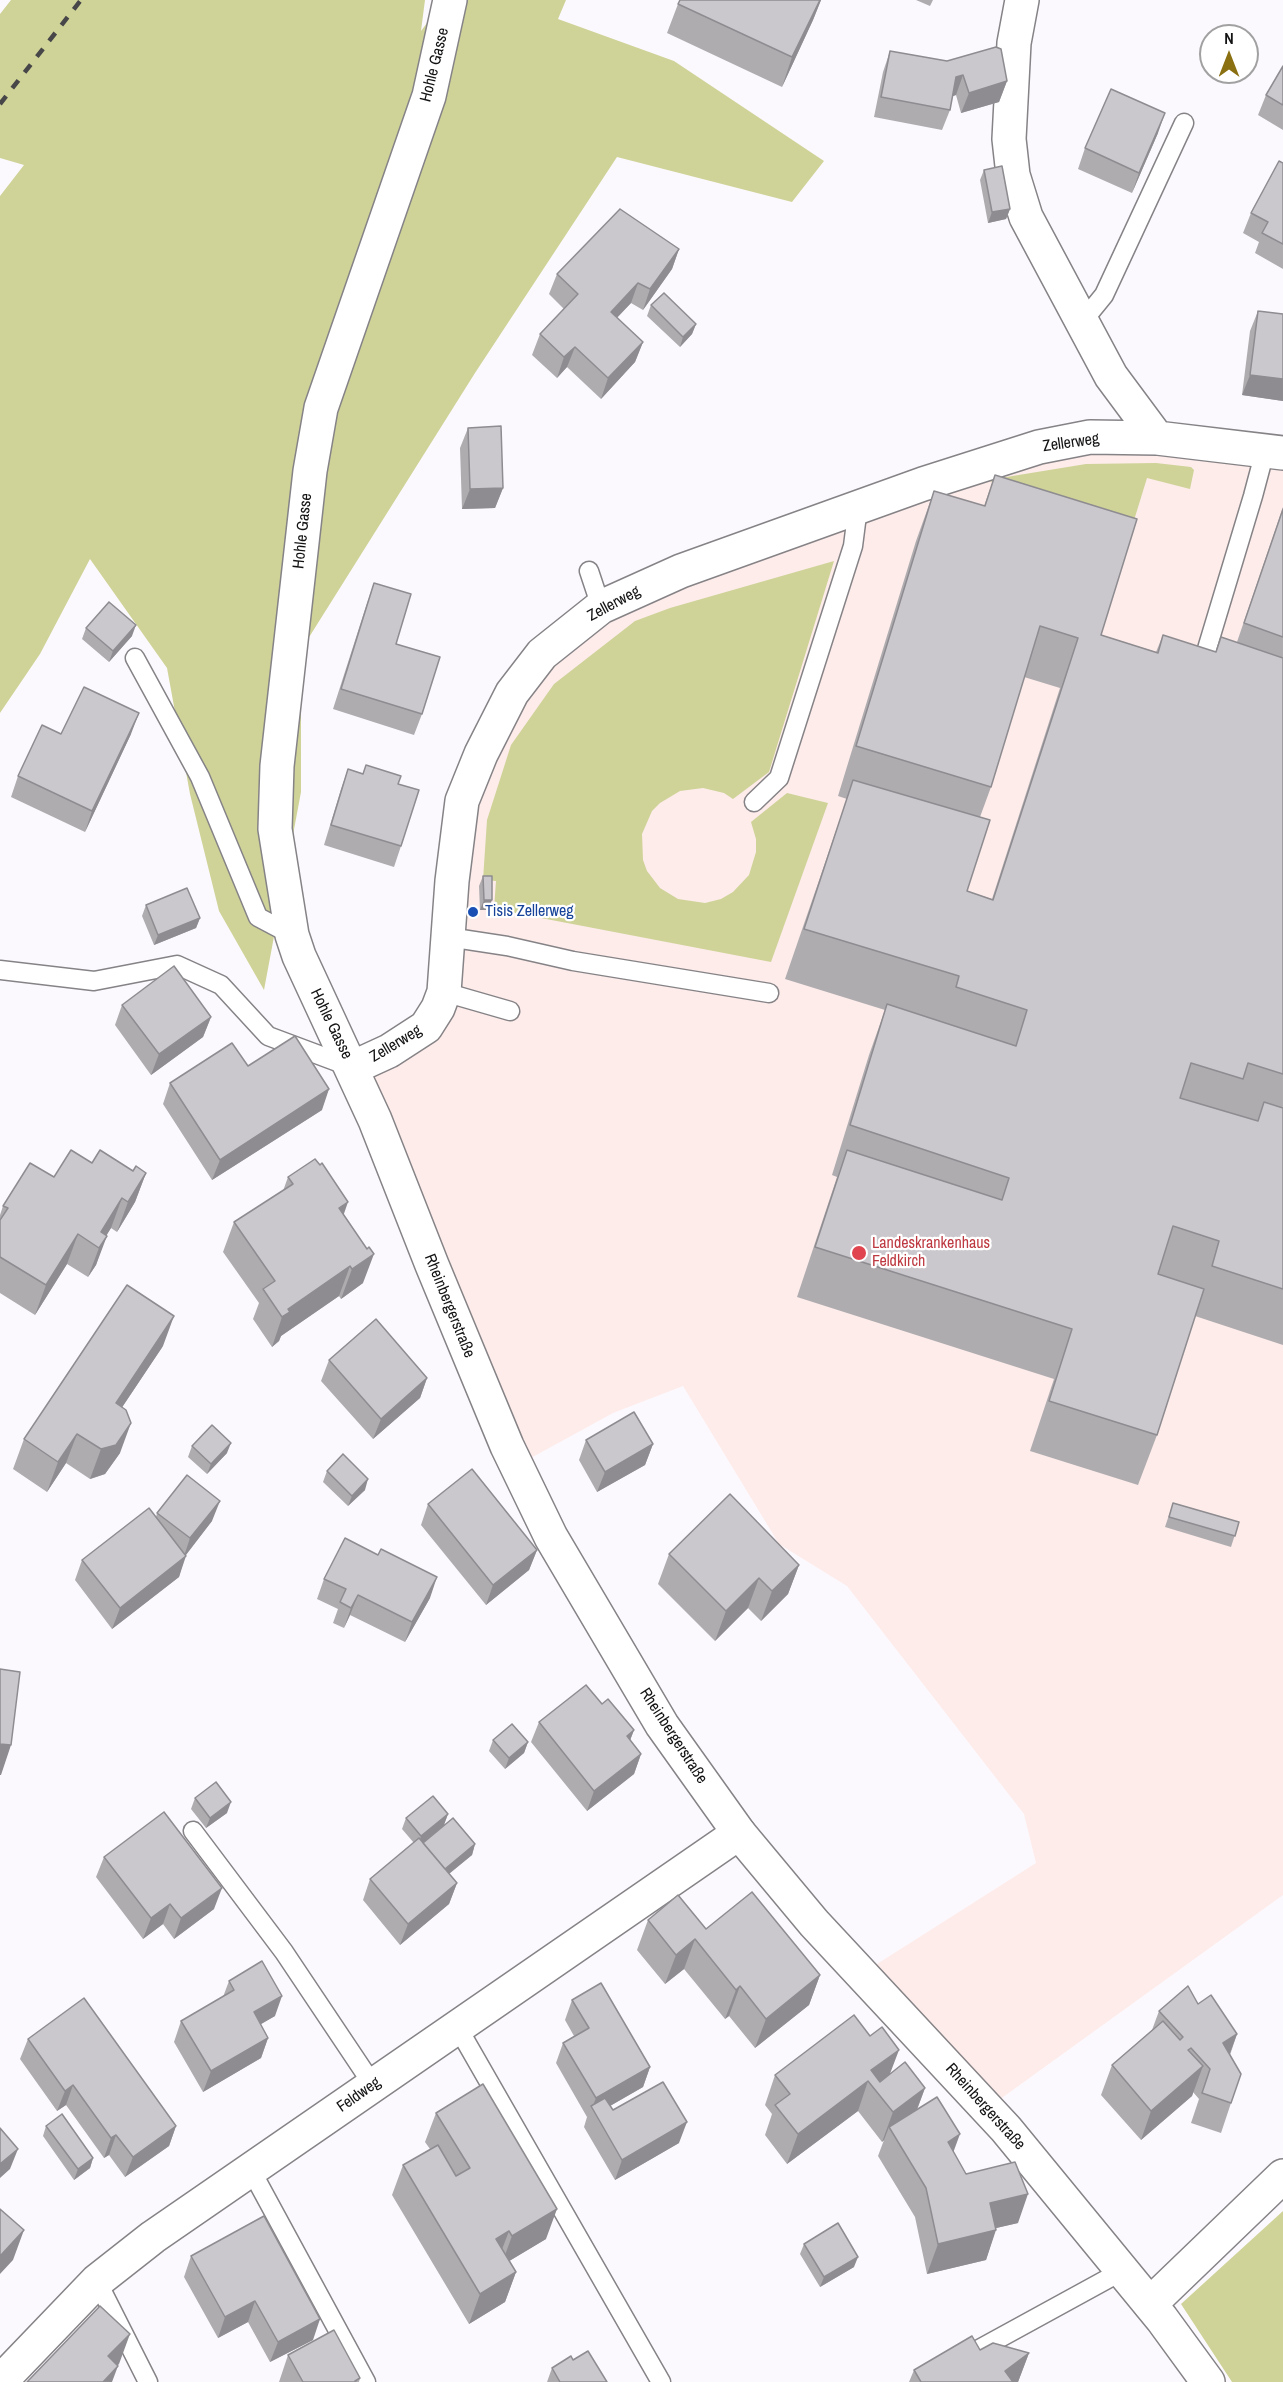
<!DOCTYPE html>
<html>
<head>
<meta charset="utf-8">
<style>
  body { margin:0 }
  #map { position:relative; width:1283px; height:2382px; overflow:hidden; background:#fcf9fe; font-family:"Archivo Narrow",sans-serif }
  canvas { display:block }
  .north { position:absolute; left:1199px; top:24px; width:60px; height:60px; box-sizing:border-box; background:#fff; border:2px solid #a1a1a1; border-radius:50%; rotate:0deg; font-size:16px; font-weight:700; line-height:24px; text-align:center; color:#141314 }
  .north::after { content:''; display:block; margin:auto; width:21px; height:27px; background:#8b7012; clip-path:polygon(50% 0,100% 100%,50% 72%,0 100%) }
</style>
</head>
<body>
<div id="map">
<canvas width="1283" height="2382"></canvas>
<div class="north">N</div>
</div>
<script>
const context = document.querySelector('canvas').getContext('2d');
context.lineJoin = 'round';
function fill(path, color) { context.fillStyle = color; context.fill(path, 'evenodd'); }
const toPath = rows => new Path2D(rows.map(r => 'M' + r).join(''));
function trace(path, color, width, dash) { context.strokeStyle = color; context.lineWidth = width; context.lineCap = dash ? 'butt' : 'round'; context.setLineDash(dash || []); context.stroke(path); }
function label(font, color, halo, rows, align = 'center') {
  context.font = font + ' "Archivo Narrow",sans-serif'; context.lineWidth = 4.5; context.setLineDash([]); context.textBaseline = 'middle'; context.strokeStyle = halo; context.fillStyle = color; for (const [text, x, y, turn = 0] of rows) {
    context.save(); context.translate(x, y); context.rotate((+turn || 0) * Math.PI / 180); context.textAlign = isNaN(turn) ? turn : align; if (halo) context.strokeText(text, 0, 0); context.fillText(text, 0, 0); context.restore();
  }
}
const commercial = toPath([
  [1040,449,1283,453,1283,1895,992,2105,866,1971,1036,1863,1024,1814,847,1586,779,1544,683,1386,613,1413,529,1459,355,1069,428,1029,464,803,514,695,601,609]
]);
const green = toPath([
  [11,0,425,0,421,31,444,0,566,0,558,19,674,61,824,161,792,202,617,157,475,373,301,650,301,792,264,990,219,911,190,794,167,668,90,559,40,654,0,713,0,196,24,165,0,158,0,14],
  [1156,463,1191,467,1194,470,1190,489,1147,478,1119,569,1018,494,988,480,1086,464],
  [834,561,769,772,733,799,724,793,703,788,680,791,660,803,652,811,642,834,643,860,647,871,660,888,678,899,705,903,721,899,733,892,749,875,756,852,756,839,751,822,787,793,828,803,771,962,494,909,496,881,483,880,487,820,511,745,554,684,635,621,670,608],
  [1283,2211,1283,2382,1232,2382,1181,2304]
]);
const service = toPath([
  [1082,322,1104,295,1184,123],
  [589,571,601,607],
  [135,658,200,777,258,917,292,935],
  [1200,672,1253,496,1265,451],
  [754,802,779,778,853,546,858,507],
  [448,937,507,946,573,961,769,993],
  [0,970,94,981,177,965,221,985,268,1036,351,1067],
  [444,992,510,1011],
  [193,1831,284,1952,373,2085],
  [458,2028,661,2382],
  [251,2170,366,2382],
  [97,2281,148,2382],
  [974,2352,1122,2271]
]);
const minor = toPath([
  [1022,0,1014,43,1009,139,1013,175,1026,217,1111,376,1157,438],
  [352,1068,389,1051,426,1027,438,1008,444,992,452,881,462,801,481,754,512,693,542,654,601,607,681,571,923,484,1039,447,1090,437,1157,438,1283,453],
  [1150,2304,1283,2176],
  [0,2382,97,2281,153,2237,739,1833]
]);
const tertiary = toPath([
  [450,0,429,96,321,408,310,471,277,766,275,829,292,935,299,956,375,1120,432,1265,507,1446,551,1537,662,1725,739,1833,814,1923,1006,2129,1162,2319,1208,2382]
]);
const rail = toPath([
  [0,104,81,0]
]);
const wall = toPath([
  [821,0,813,20,782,87,667,33,678,4],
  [916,0,933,0,930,6],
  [890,51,947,61,1007,81,999,102,961,113,956,95,952,96,950,110,942,130,874,117,883,72],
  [1283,66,1283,130,1258,115,1266,95],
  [1158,133,1132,193,1078,169,1085,148],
  [1283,163,1283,269,1255,253,1259,242,1243,233,1251,213],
  [984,170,1010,209,1006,219,988,223,980,180],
  [679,249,672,269,643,310,631,303,617,318,643,342,635,362,601,399,567,367,557,378,532,355,540,334,564,309,549,294,557,274],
  [651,305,696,324,692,334,680,347,647,316],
  [1258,311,1283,314,1283,401,1242,395,1250,331],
  [468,428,503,488,495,508,462,509,460,448],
  [995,475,1101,635,1156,652,1163,635,1215,652,1237,642,1283,507,1283,1345,1195,1316,1157,1435,1138,1485,1030,1451,1054,1379,797,1297,837,1177,832,1175,869,1055,885,1010,785,979,847,799,838,796,916,541,934,491,984,506],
  [1024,677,1060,688,992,899,967,891,980,817,991,787],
  [374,583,422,714,414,735,333,709,367,603],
  [86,628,132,636,109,662,82,639],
  [61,734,131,734,85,832,11,797,18,776],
  [348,769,398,784,401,846,394,867,324,845,341,789],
  [483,876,488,910,480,910,479,886],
  [146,905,200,918,196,928,154,945,142,916],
  [122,1005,211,1017,203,1037,151,1075,115,1025],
  [248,1066,322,1110,212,1180,163,1104,170,1083],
  [92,1163,146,1173,135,1202,117,1232,111,1228,106,1235,96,1265,88,1277,67,1264,35,1315,0,1293,0,1215,3,1206,54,1177],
  [288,1177,344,1215,363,1283,341,1299,339,1296,281,1336,279,1341,272,1347,253,1319,259,1303,223,1252,234,1222,283,1191],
  [163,1346,122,1407,120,1453,105,1474,90,1479,66,1463,47,1492,13,1469,24,1439],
  [329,1360,427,1378,420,1398,373,1439,321,1381],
  [586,1440,653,1444,645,1465,597,1492,579,1460],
  [192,1446,227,1453,207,1474,188,1457],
  [327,1471,365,1490,348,1506,323,1482],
  [1173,1503,1239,1522,1231,1547,1165,1527],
  [428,1504,537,1550,529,1570,486,1605,421,1525],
  [157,1513,212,1521,185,1555,179,1577,112,1629,75,1580,82,1560,156,1517],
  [669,1554,799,1565,788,1594,761,1621,748,1608,715,1641,658,1584],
  [324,1579,430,1598,405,1642,350,1615,344,1628,333,1623,338,1609,317,1599],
  [602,1704,634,1730,630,1740,641,1754,634,1774,587,1811,531,1742,539,1722],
  [493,1740,528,1742,524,1753,505,1769,489,1751],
  [195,1798,227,1813,206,1828,191,1809],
  [448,1814,444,1824,475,1844,472,1855,449,1874,457,1883,449,1904,400,1945,363,1900,370,1879,414,1843,402,1829,406,1818],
  [104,1857,214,1909,174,1939,163,1924,143,1939,96,1877],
  [648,1920,706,1929,820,1975,809,2005,755,2048,729,2016,725,2019,684,1969,665,1984,637,1950],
  [229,1981,275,2016,260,2024,268,2038,261,2058,203,2092,174,2042,181,2021,223,1997],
  [572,2000,650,2067,643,2087,610,2106,613,2110,679,2143,615,2180,584,2127,587,2117,556,2063,563,2043,574,2036,565,2020],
  [1198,2004,1237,2034,1230,2055,1231,2103,1221,2133,1191,2123,1199,2099,1193,2092,1192,2096,1141,2140,1101,2095,1112,2065,1152,2030,1159,2011],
  [28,2039,176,2126,169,2146,125,2177,109,2155,104,2158,66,2105,57,2111,20,2059],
  [889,2074,925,2088,917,2110,953,2152,966,2174,1018,2223,996,2228,986,2260,927,2274,915,2217,878,2156,884,2140,882,2142,858,2111,787,2164,765,2135,772,2114,765,2105,775,2075],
  [436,2113,546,2239,509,2261,516,2272,505,2302,469,2324,392,2195,403,2165,430,2149,425,2142],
  [46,2126,93,2158,90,2168,74,2180,43,2136],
  [804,2244,854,2267,820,2287,800,2254],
  [191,2256,313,2340,270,2362,248,2322,218,2338,184,2277],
  [980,2350,1029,2353,1018,2382,909,2382,914,2370],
  [288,2355,360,2378,359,2382,279,2382],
  [573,2360,607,2382,547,2382,552,2368]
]);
const shadedWall = toPath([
  [820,0,821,0,813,20,782,87,792,57],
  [963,75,956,95,948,98,956,77],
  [1007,81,999,102,961,113,969,93],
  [1165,113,1158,133,1132,193,1139,173],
  [1010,209,1006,219,988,223,992,212],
  [679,249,672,269,643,310,650,289],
  [638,283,631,303,603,332,611,312],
  [696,324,692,334,680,347,683,337],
  [643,342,635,362,601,399,608,378],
  [575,347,567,367,557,378,564,357],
  [1250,375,1283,379,1283,401,1242,395],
  [503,488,495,508,462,509,470,489],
  [136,625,132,636,109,662,113,651],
  [139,713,131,734,85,832,92,811],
  [484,900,492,900,488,910,480,910],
  [200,918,196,928,154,945,158,935],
  [211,1017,203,1037,151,1075,159,1054],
  [329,1089,322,1110,212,1180,220,1160],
  [146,1173,135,1202,117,1232,128,1202],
  [122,1198,111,1228,99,1248,101,1232],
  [348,1202,338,1231,339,1208],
  [78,1234,67,1264,35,1315,46,1285],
  [107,1236,96,1265,88,1277,99,1248],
  [374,1254,363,1283,341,1299,352,1269],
  [350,1266,339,1296,281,1336,279,1341,272,1347,282,1317,288,1309],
  [174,1316,163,1346,105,1433,116,1403],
  [427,1378,420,1398,373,1439,381,1419],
  [131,1423,120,1453,105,1474,90,1479,101,1449],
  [77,1434,66,1463,47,1492,58,1462],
  [231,1443,227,1453,207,1474,211,1464],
  [653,1444,645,1465,597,1492,605,1472],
  [368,1479,365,1490,348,1506,352,1496],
  [220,1501,212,1521,183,1559,190,1538],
  [537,1550,529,1570,486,1605,493,1585],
  [186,1556,179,1577,112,1629,120,1608],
  [799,1565,788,1594,761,1621,772,1591],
  [437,1577,430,1598,405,1642,412,1622],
  [759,1578,748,1608,715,1641,726,1611],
  [358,1595,350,1615,344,1628,351,1608],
  [634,1730,626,1751,627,1736],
  [528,1742,524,1753,505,1769,509,1758],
  [0,1744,11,1745,1,1775,0,1775],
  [641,1754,634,1774,587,1811,594,1791],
  [231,1802,227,1813,206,1828,210,1818],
  [448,1814,444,1825,418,1847,421,1836],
  [475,1844,472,1855,434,1886,438,1875],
  [457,1883,449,1904,400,1945,408,1924],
  [222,1888,214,1909,174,1939,181,1918],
  [170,1904,163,1924,143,1939,151,1918],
  [695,1939,684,1969,665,1984,676,1955],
  [820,1975,809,2005,755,2048,766,2019],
  [740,1986,729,2016,725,2019,736,1990],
  [282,1996,275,2016,246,2033,254,2012],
  [1237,2034,1226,2064,1223,2043],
  [268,2038,261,2058,203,2092,211,2071],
  [899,2050,888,2079,875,2089,868,2081,858,2111,787,2164,798,2134,871,2070],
  [1203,2066,1192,2096,1141,2140,1151,2111],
  [650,2067,643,2087,596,2114,592,2108,596,2098],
  [73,2085,66,2105,57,2111,65,2091],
  [925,2088,914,2117,889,2127,884,2140,882,2142,893,2112],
  [687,2122,679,2143,615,2180,622,2160],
  [176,2126,169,2146,125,2177,133,2157],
  [960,2134,949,2164,948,2142],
  [116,2135,109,2155,104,2158,111,2138],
  [18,2149,10,2169,0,2178,0,2164],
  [93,2158,90,2168,74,2180,78,2169],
  [1028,2194,1018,2223,979,2232,990,2203],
  [557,2209,546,2239,501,2266,512,2236],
  [24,2230,13,2260,0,2274,0,2256],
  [996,2230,986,2260,927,2274,938,2244],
  [509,2231,498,2260,496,2239],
  [858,2257,854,2267,820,2287,824,2277],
  [516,2272,505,2302,469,2324,480,2294],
  [255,2301,248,2322,218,2338,225,2317],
  [320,2319,313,2340,270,2362,278,2342],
  [130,2334,119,2364,101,2382,108,2356],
  [1029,2353,1018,2382,1001,2382,1005,2371],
  [118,2366,112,2382,103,2382]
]);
const building = toPath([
  [680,0,820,0,792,57,678,4,680,0],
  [996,47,1001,49,1007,81,969,93,963,75,956,77,950,110,881,97,890,51,947,61,996,47],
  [1283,66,1283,105,1266,95,1283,66],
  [1111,89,1165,113,1139,173,1085,148,1111,89],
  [1279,161,1283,163,1283,244,1262,233,1268,222,1251,213,1279,161],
  [1002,166,1010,209,992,212,984,170,1002,166],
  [620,209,679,249,650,289,638,283,611,312,643,342,608,378,575,347,564,357,540,334,578,294,557,274,620,209],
  [664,293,696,324,683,337,651,305,664,293],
  [1258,311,1283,314,1283,379,1250,375,1258,311],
  [501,426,503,488,470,489,468,428,501,426],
  [995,475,1137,519,1101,635,1158,653,1163,635,1216,652,1221,637,1283,658,1283,1074,1248,1063,1243,1079,1191,1063,1180,1098,1258,1121,1264,1102,1283,1108,1283,1289,1212,1266,1219,1241,1173,1226,1158,1274,1204,1289,1157,1435,1049,1401,1072,1329,815,1247,847,1150,1002,1200,1009,1178,850,1125,887,1004,1016,1046,1027,1010,956,987,959,976,804,929,853,780,990,820,967,891,993,900,1078,638,1040,626,991,787,856,746,934,491,985,506,995,475],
  [1283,509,1283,637,1244,623,1283,509],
  [374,583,411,594,396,644,440,657,422,714,341,689,374,583],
  [109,602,136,625,113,651,86,628,109,602],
  [84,687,139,713,92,811,18,776,42,725,61,734,84,687],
  [366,765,401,776,398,784,419,790,401,846,331,825,348,769,363,774,366,765],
  [483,876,492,876,492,900,484,900,483,876],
  [187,888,200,918,158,935,146,905,187,888],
  [174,966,211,1017,159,1054,122,1005,174,966],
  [295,1036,329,1089,220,1160,170,1083,232,1043,248,1066,295,1036],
  [71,1150,92,1163,100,1150,133,1171,136,1166,146,1173,128,1202,122,1198,101,1232,107,1236,99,1248,78,1234,46,1285,0,1257,0,1220,8,1208,3,1206,30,1163,54,1177,71,1150],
  [315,1159,320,1165,322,1163,348,1202,339,1208,367,1249,369,1247,374,1254,352,1269,350,1266,288,1309,290,1312,282,1317,263,1289,275,1281,234,1222,293,1184,288,1177,315,1159],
  [127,1285,174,1316,116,1403,126,1410,131,1423,116,1445,101,1449,77,1434,58,1462,24,1439,127,1285],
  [376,1319,427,1378,381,1419,329,1360,376,1319],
  [634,1412,653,1444,605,1472,586,1440,634,1412],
  [212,1425,231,1443,211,1464,192,1446,212,1425],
  [343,1454,368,1479,352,1496,327,1471,343,1454],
  [472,1469,537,1550,493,1585,428,1504,472,1469],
  [187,1475,220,1501,190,1538,157,1513,187,1475],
  [730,1494,799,1565,772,1591,759,1578,726,1611,669,1554,730,1494],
  [1173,1503,1239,1522,1235,1536,1169,1517,1173,1503],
  [149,1508,186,1556,120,1608,82,1560,149,1508],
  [345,1538,378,1555,381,1549,437,1577,412,1622,358,1595,351,1608,340,1602,346,1589,324,1579,345,1538],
  [0,1669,20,1672,11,1745,0,1744,0,1669],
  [586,1685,602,1704,608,1699,634,1730,627,1736,641,1754,594,1791,539,1722,586,1685],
  [512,1724,528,1742,509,1758,493,1740,512,1724],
  [216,1782,231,1802,210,1818,195,1798,216,1782],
  [433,1796,448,1814,421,1836,406,1818,433,1796],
  [164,1812,222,1888,181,1918,170,1904,151,1918,104,1857,164,1812],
  [453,1818,475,1844,445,1869,423,1843,453,1818],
  [419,1838,457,1883,408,1924,370,1879,419,1838],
  [752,1892,820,1975,766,2019,740,1986,736,1990,695,1939,676,1955,648,1920,678,1895,706,1929,752,1892],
  [262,1961,282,1996,254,2012,268,2038,211,2071,181,2021,234,1990,229,1981,262,1961],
  [601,1983,650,2067,596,2098,563,2043,589,2028,572,2000,601,1983],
  [1188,1986,1198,2004,1211,1995,1237,2034,1223,2043,1241,2074,1231,2103,1202,2093,1210,2069,1191,2048,1188,2050,1203,2066,1151,2111,1112,2065,1163,2021,1180,2040,1183,2037,1159,2011,1188,1986],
  [84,1998,176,2126,133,2157,116,2135,111,2138,73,2085,65,2091,28,2039,84,1998],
  [854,2015,870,2036,882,2027,899,2050,871,2070,880,2082,905,2062,925,2088,893,2112,868,2081,798,2134,775,2105,790,2094,775,2075,854,2015],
  [663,2082,687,2122,622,2160,591,2106,605,2098,613,2110,663,2082],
  [483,2084,557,2209,512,2236,509,2231,496,2239,516,2272,480,2294,403,2165,438,2145,456,2176,470,2168,436,2113,483,2084],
  [937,2097,960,2134,948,2142,966,2174,1015,2162,1028,2194,990,2203,996,2230,938,2244,926,2188,889,2127,937,2097],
  [62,2114,93,2158,78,2169,46,2126,62,2114],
  [0,2128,18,2149,0,2164,0,2128],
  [0,2209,24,2230,0,2256,0,2209],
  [264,2216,320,2319,278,2342,255,2301,225,2317,191,2256,264,2216],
  [838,2223,858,2257,824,2277,804,2244,838,2223],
  [100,2306,130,2334,108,2356,118,2366,103,2382,27,2382,100,2306],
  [334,2330,360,2378,355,2381,356,2382,303,2382,288,2355,334,2330],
  [972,2336,980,2350,993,2343,1029,2353,1005,2371,1013,2382,921,2382,914,2370,972,2336],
  [588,2351,607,2382,560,2382,552,2368,571,2356,573,2360,588,2351]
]);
const markers = [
  [473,912,6,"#1a4fb4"],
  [859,1253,8,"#e0444e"]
];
const streetNames = [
  ["Hohle Gasse",435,65,-76],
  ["Zellerweg",1071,443,-8],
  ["Hohle Gasse",303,531,-84],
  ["Zellerweg",614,604,-28],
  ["Hohle Gasse",331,1024,64],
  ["Zellerweg",396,1044,-31],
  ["Rheinbergerstraße",449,1306,68],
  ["Rheinbergerstraße",673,1736,57],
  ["Feldweg",359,2095,-35],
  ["Rheinbergerstraße",985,2107,48]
];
const transitNames = [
  ["Tisis Zellerweg",485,912]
];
const healthNames = [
  ["Landeskrankenhaus",872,1244],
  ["Feldkirch",872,1262]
];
fill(commercial, '#fdecea');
fill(green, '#cfd398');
trace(service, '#868387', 21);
trace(minor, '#868387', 36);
trace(tertiary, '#868387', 36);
trace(service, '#fff', 18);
trace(minor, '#fff', 33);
trace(tertiary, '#fff', 33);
trace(rail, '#474648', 4.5, [10, 10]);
fill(wall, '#afacb0');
fill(shadedWall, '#8e8c90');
fill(building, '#cbc8cd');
trace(building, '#8e8c90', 1.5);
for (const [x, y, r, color] of markers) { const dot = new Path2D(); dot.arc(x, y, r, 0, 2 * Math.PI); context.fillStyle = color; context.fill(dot); trace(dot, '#fff', 2); }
label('16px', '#141314', '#fff', streetNames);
label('16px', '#164399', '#fff', transitNames, 'left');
label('16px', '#be3a42', '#fff', healthNames, 'left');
</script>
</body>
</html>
